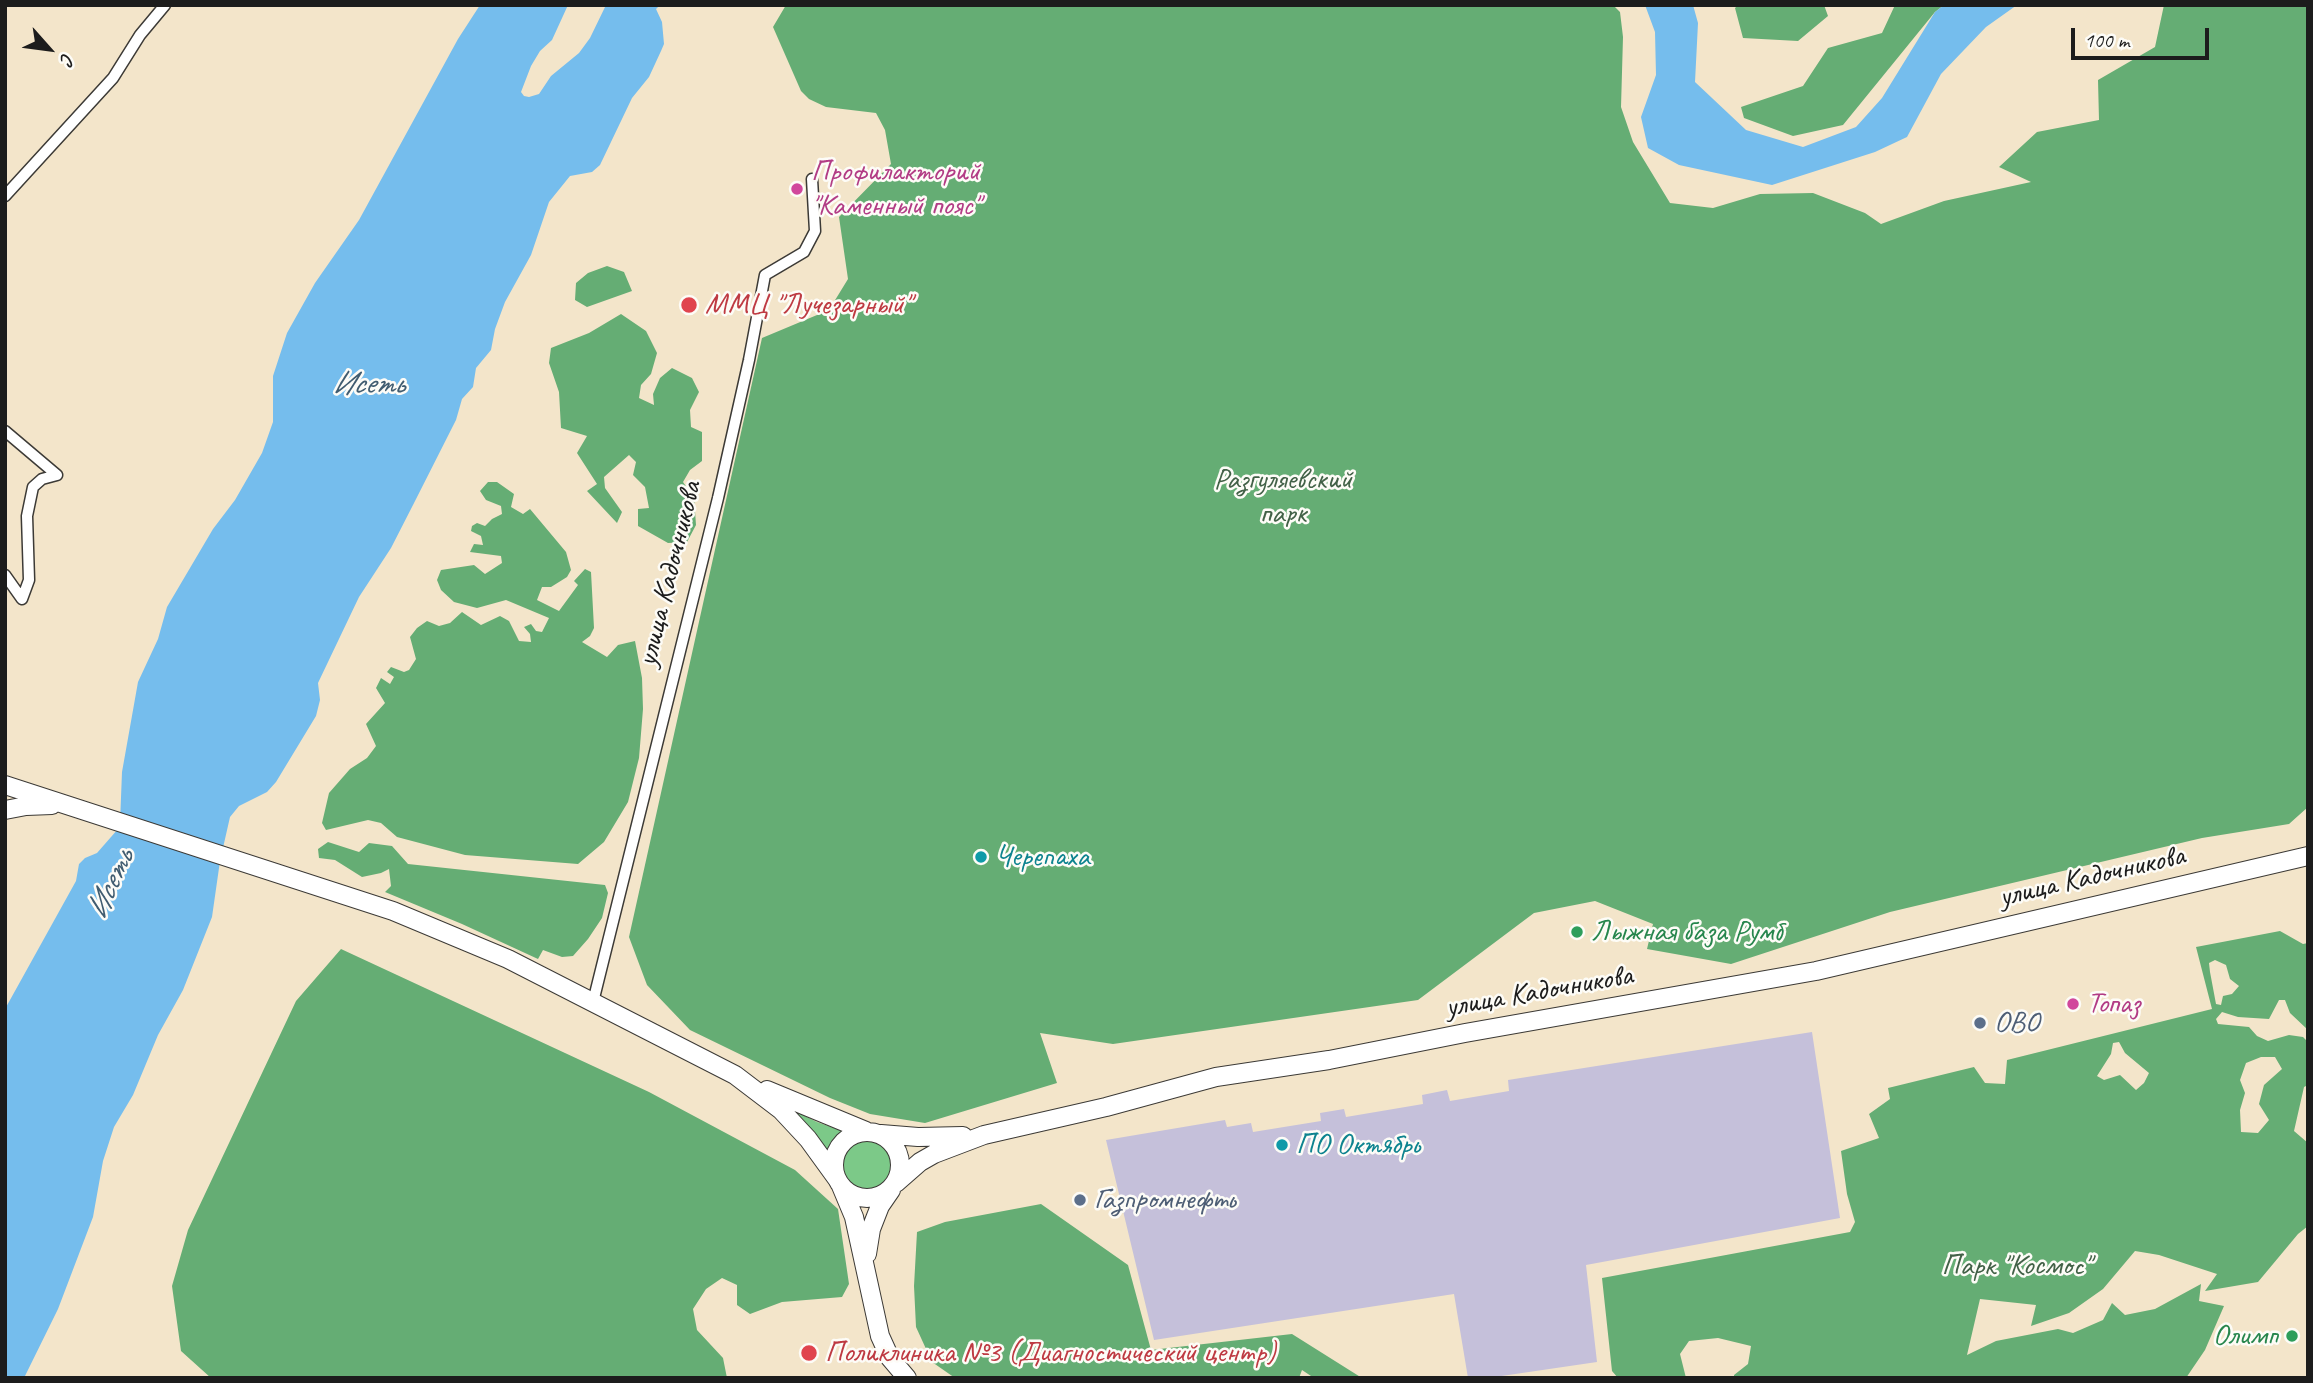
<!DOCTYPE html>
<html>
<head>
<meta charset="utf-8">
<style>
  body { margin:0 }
  #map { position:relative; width:2313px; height:1383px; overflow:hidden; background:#f3e5ca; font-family:Caveat,sans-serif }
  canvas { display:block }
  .frame { position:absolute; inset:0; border:7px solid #1c1c1c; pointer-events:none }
  .north { position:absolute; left:14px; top:14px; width:70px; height:70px; -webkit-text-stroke:5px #fdfcf7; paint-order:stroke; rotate:118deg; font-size:19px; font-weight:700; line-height:28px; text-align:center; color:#1c1c1c }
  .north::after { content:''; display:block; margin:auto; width:24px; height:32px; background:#1c1c1c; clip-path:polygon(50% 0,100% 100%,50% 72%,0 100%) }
  .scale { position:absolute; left:2071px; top:28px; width:138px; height:32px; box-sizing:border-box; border:4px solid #1c1c1c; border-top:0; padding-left:9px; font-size:21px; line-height:24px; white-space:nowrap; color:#1c1c1c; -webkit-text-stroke:5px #fdfcf7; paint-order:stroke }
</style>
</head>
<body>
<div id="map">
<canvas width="2313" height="1383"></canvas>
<div class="frame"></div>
<div class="north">С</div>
<div class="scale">100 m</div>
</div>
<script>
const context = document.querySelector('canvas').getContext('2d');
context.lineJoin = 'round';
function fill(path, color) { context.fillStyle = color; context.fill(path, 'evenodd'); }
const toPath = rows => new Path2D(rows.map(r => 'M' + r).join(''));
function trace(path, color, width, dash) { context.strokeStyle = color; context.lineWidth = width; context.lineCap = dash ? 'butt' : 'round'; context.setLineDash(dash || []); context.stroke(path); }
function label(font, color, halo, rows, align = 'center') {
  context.font = font + ' Caveat,sans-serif'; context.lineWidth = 5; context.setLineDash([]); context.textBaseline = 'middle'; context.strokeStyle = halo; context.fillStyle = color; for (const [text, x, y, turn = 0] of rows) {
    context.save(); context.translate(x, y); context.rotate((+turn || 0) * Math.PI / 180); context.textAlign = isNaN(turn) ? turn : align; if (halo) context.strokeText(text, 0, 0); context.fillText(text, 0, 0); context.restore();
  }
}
const industrial = toPath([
  [1812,1032,1840,1218,1586,1265,1597,1362,1488,1378,1468,1378,1454,1294,1154,1340,1106,1140,1225,1120,1227,1127,1251,1123,1253,1132,1321,1121,1320,1113,1344,1109,1346,1117,1423,1104,1422,1095,1447,1090,1450,1101,1509,1091,1508,1080]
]);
const green = toPath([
  [791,1109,817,1122,845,1132,835,1140,828,1153],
  '841 1165a27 27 0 1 1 54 0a27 27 0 1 1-54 0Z'
]);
const forest = toPath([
  [786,5,1613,5,1620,12,1623,37,1621,107,1633,142,1670,203,1713,208,1760,194,1813,193,1865,213,1881,224,1944,201,2031,182,1999,167,2037,132,2099,120,2098,80,2155,47,2164,5,2308,5,2308,807,2289,824,2202,838,1890,912,1731,964,1647,949,1653,924,1595,901,1534,913,1418,1000,1113,1044,1040,1033,1057,1083,925,1123,870,1114,830,1098,690,1030,647,985,629,937,762,338,829,310,848,279,839,217,891,164,885,130,876,113,826,107,809,99,801,91,773,27],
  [1738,5,1824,5,1828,16,1798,41,1743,38,1735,8],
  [1895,5,1944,5,1935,12,1843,125,1793,136,1744,118,1741,107,1803,86,1828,48,1882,33],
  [607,266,624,272,632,291,587,307,575,300,576,283,588,273],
  [621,314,646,331,657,353,651,374,641,385,639,398,654,405,653,394,660,378,672,368,692,378,699,392,690,410,691,427,702,432,702,461,690,470,683,482,694,498,696,525,687,542,668,543,638,526,638,509,649,508,645,487,633,475,636,462,629,455,604,477,605,488,622,512,617,523,587,491,597,484,577,453,587,436,561,428,559,392,549,363,551,348,589,333],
  [488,482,497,482,514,494,511,507,523,514,530,509,566,552,571,570,567,577,551,587,542,587,537,600,559,611,578,585,574,581,585,569,591,572,594,628,590,636,582,642,607,657,618,645,635,641,642,678,643,709,639,758,628,802,604,842,578,864,465,855,397,837,381,823,368,820,326,830,322,823,329,793,350,769,367,758,376,746,366,724,385,703,376,688,381,678,390,684,394,677,387,672,391,667,404,672,409,670,416,659,410,637,417,628,427,621,439,626,450,623,462,612,481,625,500,616,509,621,519,641,531,642,530,634,524,627,531,624,536,631,542,632,549,618,506,600,477,608,454,602,441,590,437,580,441,570,474,565,485,574,502,563,501,556,470,552,474,544,483,545,481,536,471,531,472,526,477,523,485,526,492,519,502,514,501,506,486,500,480,491],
  [328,842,359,852,369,843,392,846,408,864,605,885,608,893,602,918,588,939,573,956,562,957,543,950,538,959,462,924,385,892,391,886,389,869,381,873,362,877,335,860,319,858,318,849],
  [2280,931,2303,944,2308,943,2308,1030,2290,1013,2285,1000,2279,1000,2269,1019,2238,1017,2222,1012,2216,1019,2218,1024,2249,1027,2257,1036,2268,1041,2289,1035,2303,1037,2308,1042,2308,1085,2304,1087,2294,1131,2308,1143,2308,1226,2298,1234,2258,1282,2205,1291,2217,1274,2159,1255,2135,1251,2103,1289,2069,1313,2031,1326,2036,1305,1980,1299,1967,1355,1996,1341,2058,1329,2073,1333,2103,1320,2112,1303,2125,1315,2155,1309,2201,1284,2199,1301,2224,1306,2205,1350,2186,1378,1734,1378,1734,1375,1748,1364,1751,1346,1718,1338,1689,1341,1680,1354,1686,1378,1618,1378,1612,1371,1602,1278,1850,1232,1855,1222,1847,1194,1841,1151,1879,1138,1869,1114,1890,1099,1888,1088,1974,1067,1985,1083,2005,1084,2007,1060,2212,1009,2196,947],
  [2215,960,2226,965,2230,979,2239,986,2232,994,2223,996,2221,1005,2216,1004,2210,972,2209,963],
  [2119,1042,2125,1053,2149,1073,2144,1083,2136,1090,2120,1075,2104,1080,2097,1076,2111,1054,2113,1043],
  [2261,1057,2275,1057,2282,1069,2264,1085,2259,1104,2269,1120,2258,1133,2241,1132,2240,1110,2245,1093,2240,1080,2246,1063],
  [341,949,649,1092,795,1170,838,1209,849,1284,842,1297,782,1302,750,1314,737,1305,737,1285,722,1278,706,1289,693,1309,697,1330,723,1358,727,1378,211,1378,181,1351,172,1286,188,1230,296,1001],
  [1041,1204,1128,1265,1151,1350,1292,1334,1362,1378,1314,1378,1302,1370,1299,1378,955,1378,932,1362,916,1327,914,1286,917,1232,945,1222]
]);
const water = toPath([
  [480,5,568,5,552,40,540,51,531,66,521,92,524,96,529,97,539,94,551,76,579,53,590,38,606,5,669,5,659,6,656,9,662,22,664,44,661,51,649,77,632,98,600,165,592,172,570,176,549,202,531,255,505,302,495,329,491,350,476,368,473,387,462,399,456,420,413,505,391,548,359,597,328,662,318,683,320,700,316,716,276,782,267,792,239,806,230,817,220,861,212,917,183,990,158,1035,133,1095,114,1127,103,1161,93,1217,58,1309,24,1378,5,1378,5,1009,76,881,79,864,85,858,97,853,118,829,120,823,122,772,138,682,158,639,167,607,213,529,235,500,262,453,273,422,273,376,287,333,315,283,359,220,458,39],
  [1645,5,1693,5,1698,23,1695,82,1746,130,1803,147,1856,127,1882,98,1935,12,1944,5,2017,5,1986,27,1941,74,1907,137,1875,152,1772,185,1679,165,1648,148,1641,117,1656,75,1655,32]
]);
const minor = toPath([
  [5,196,113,78,140,35,165,5],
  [5,431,57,475],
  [5,575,22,599,29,580,27,516,33,487,42,479,57,475],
  [593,1002,718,498,749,360,765,275,804,252,815,231,812,179]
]);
const primary = toPath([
  [5,785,393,911,508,959,735,1075,781,1110,808,1139,837,1179],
  [5,810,26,806,52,805],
  [767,1090,866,1131],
  '834 1165a33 33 0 1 1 66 0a33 33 0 1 1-66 0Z',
  [881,1134,918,1137,963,1136],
  [896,1183,920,1162,934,1154,984,1135,1106,1107,1216,1077,1329,1060,1465,1033,1816,971,2308,856],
  [841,1186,854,1217,880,1336,890,1358,907,1378],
  [867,1254,871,1229,880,1206,891,1190]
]);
const markers = [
  [797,189,7,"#d1479c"],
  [689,305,9,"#e0444e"],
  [981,857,7,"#0f9aa8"],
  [1577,932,7,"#2e9e5b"],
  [2073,1004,7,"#d1479c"],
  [1980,1023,7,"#5c6f8a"],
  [1282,1145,7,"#0f9aa8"],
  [1080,1200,7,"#5c6f8a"],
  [2292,1336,7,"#2e9e5b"],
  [809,1353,9,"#e0444e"]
];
const hotelNames = [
  ["Профилакторий",811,172],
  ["\"Каменный пояс\"",811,206],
  ["Топаз",2087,1004]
];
const healthNames = [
  ["ММЦ \"Лучезарный\"",705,305],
  ["Поликлиника №3 (Диагностический центр)",825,1353]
];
const parkNames = [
  ["Разгуляевский",1283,480],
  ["парк",1283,514],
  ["Парк \"Космос\"",2016,1266]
];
const streetNames = [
  ["улица Кадочникова",670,574,-76],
  ["улица Кадочникова",2092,877,-13],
  ["улица Кадочникова",1539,992,-10]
];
const cultureNames = [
  ["Черепаха",995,857],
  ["ПО Октябрь",1296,1145]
];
const leisureNames = [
  ["Лыжная база Румб",1591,932],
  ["Олимп",2278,1336,"right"]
];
const serviceNames = [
  ["ОВО",1994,1023],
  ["Газпромнефть",1094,1200]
];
const waterNames = [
  ["Исеть",368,385],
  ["Исеть",111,885,-65]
];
fill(industrial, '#c5c0da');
fill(green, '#7cc988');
fill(forest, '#65ad74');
fill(water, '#75bded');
trace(minor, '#3c3a36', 13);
trace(primary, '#3c3a36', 20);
trace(minor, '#fff', 10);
trace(primary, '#fff', 18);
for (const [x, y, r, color] of markers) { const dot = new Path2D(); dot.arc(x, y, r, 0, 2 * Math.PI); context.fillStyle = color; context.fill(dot); trace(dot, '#fdfcf7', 2.5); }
label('30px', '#b23c85', '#fdfcf7', hotelNames, 'left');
label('30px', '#be3a42', '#fdfcf7', healthNames, 'left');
label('30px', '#426147', '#fdfcf7', parkNames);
label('30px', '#1c1c1c', '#fdfcf7', streetNames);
label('30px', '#0d838f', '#fdfcf7', cultureNames, 'left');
label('30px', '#27864d', '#fdfcf7', leisureNames, 'left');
label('30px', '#4e5e75', '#fdfcf7', serviceNames, 'left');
label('italic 32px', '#405c70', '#fdfcf7', waterNames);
</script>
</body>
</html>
